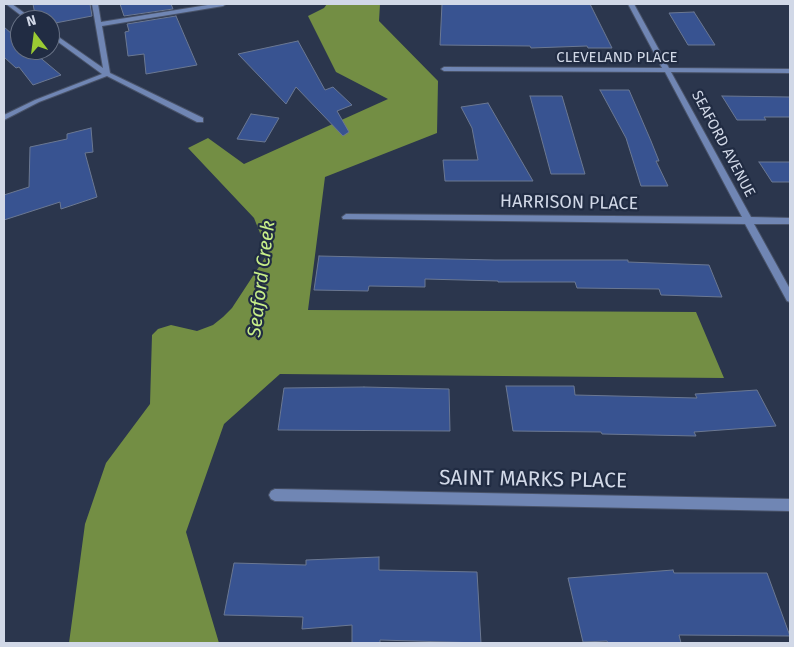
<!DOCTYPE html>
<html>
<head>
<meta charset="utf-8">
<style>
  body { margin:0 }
  #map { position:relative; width:794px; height:647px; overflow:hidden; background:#2b364d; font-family:"Fira Sans",sans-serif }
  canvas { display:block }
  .frame { position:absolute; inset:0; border:5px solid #d1d8e7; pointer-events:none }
  .north { position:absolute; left:10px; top:10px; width:50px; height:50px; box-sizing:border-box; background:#212c43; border:1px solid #677185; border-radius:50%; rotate:345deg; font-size:14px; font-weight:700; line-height:20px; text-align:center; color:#d1d8e7 }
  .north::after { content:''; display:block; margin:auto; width:18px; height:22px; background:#9bcb33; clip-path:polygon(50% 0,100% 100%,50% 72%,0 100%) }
</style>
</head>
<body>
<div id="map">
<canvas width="794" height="647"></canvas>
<div class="frame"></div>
<div class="north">N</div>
</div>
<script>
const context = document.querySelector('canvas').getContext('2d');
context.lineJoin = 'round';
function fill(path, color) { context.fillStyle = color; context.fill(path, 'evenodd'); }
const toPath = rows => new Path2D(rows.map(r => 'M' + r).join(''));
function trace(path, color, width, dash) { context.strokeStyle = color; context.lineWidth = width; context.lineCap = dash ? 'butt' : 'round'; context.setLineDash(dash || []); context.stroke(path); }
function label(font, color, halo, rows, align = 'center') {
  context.font = font + ' "Fira Sans",sans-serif'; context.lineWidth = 4.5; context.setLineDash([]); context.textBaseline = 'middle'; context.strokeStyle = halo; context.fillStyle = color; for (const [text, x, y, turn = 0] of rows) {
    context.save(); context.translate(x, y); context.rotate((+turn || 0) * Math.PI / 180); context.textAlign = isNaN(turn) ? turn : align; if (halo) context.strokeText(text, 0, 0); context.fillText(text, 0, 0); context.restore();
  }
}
const water = toPath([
  [327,4,380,4,379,21,438,81,437,133,325,177,308,310,696,312,724,378,280,374,224,424,186,532,219,643,69,643,85,524,106,463,150,404,152,335,158,329,171,325,197,331,213,325,223,317,232,308,268,253,254,218,188,148,208,138,244,164,388,99,336,72,308,16,324,8]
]);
const building = toPath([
  [33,4,90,4,92,16,50,24,50,20,36,20,33,4],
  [120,4,171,4,173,9,124,16,120,4],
  [442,4,590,4,612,48,588,48,587,46,531,48,530,46,440,45,442,4],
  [694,12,715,45,688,45,669,13,694,12],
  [176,16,197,65,146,74,144,54,128,56,125,32,129,31,127,24,176,16],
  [4,27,20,41,20,50,31,50,61,75,33,85,19,67,16,68,4,57,4,27],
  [298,41,325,90,333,87,352,105,337,111,349,132,343,136,296,87,286,104,238,54,298,41],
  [600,90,629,90,651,141,659,161,656,161,668,186,641,186,626,138,600,90],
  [530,96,562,96,585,174,551,174,530,96],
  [722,96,790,97,790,117,764,117,766,120,737,120,722,96],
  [488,103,533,181,445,181,443,160,478,160,472,128,461,107,488,103],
  [251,114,279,118,265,142,237,139,251,114],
  [91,128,93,152,85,153,97,197,61,209,60,202,4,220,4,195,29,187,30,147,67,139,67,134,91,128],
  [759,162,790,162,790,182,772,182,759,162],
  [319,256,495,260,628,260,628,262,709,265,722,297,661,295,659,289,577,288,575,282,498,282,498,281,425,279,425,287,369,286,368,291,314,290,319,256],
  [506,386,574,386,575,395,697,398,695,394,757,390,776,426,694,432,696,436,602,434,601,432,513,431,506,386],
  [364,387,449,389,450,431,278,430,284,388,364,387],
  [379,557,379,570,477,572,481,643,380,640,380,643,352,643,352,625,302,629,303,617,224,615,234,563,306,565,306,560,379,557],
  [673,570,674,573,767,573,790,636,679,635,681,643,608,643,607,641,583,642,568,578,673,570]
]);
const street = toPath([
  [6,4,12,4,34,20,27,20,6,4],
  [92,4,98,4,101,22,214,4,226,4,223,6,102,26,110,73,203,118,203,122,197,122,107,76,39,102,4,120,4,115,35,100,102,74,50,36,50,31,103,68,92,4],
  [628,4,634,4,669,68,790,69,790,73,671,72,751,217,790,218,790,224,754,224,790,289,790,302,787,301,745,224,343,219,342,217,346,214,742,217,665,72,444,71,441,69,444,67,662,68,628,4],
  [275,489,790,499,790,511,275,501,271,499,269,495,271,491,275,489]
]);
const farStreetnames = [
  ["CLEVELAND PLACE",617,58],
  ["SEAFORD AVENUE",723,144,62]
];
const streetNames = [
  ["HARRISON PLACE",569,203,1]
];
const waterNames = [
  ["Seaford Creek",262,279,-83]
];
const nearStreetnames = [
  ["SAINT MARKS PLACE",533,480,1]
];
fill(water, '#738e44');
fill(building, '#385391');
trace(building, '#6b7892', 1);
trace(street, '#495369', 2);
fill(street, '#7086b4');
label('15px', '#d1d8e7', '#212c43', farStreetnames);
label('18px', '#d1d8e7', '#212c43', streetNames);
label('italic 19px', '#c8ef89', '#212c43', waterNames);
label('21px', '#d1d8e7', '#212c43', nearStreetnames);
</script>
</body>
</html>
